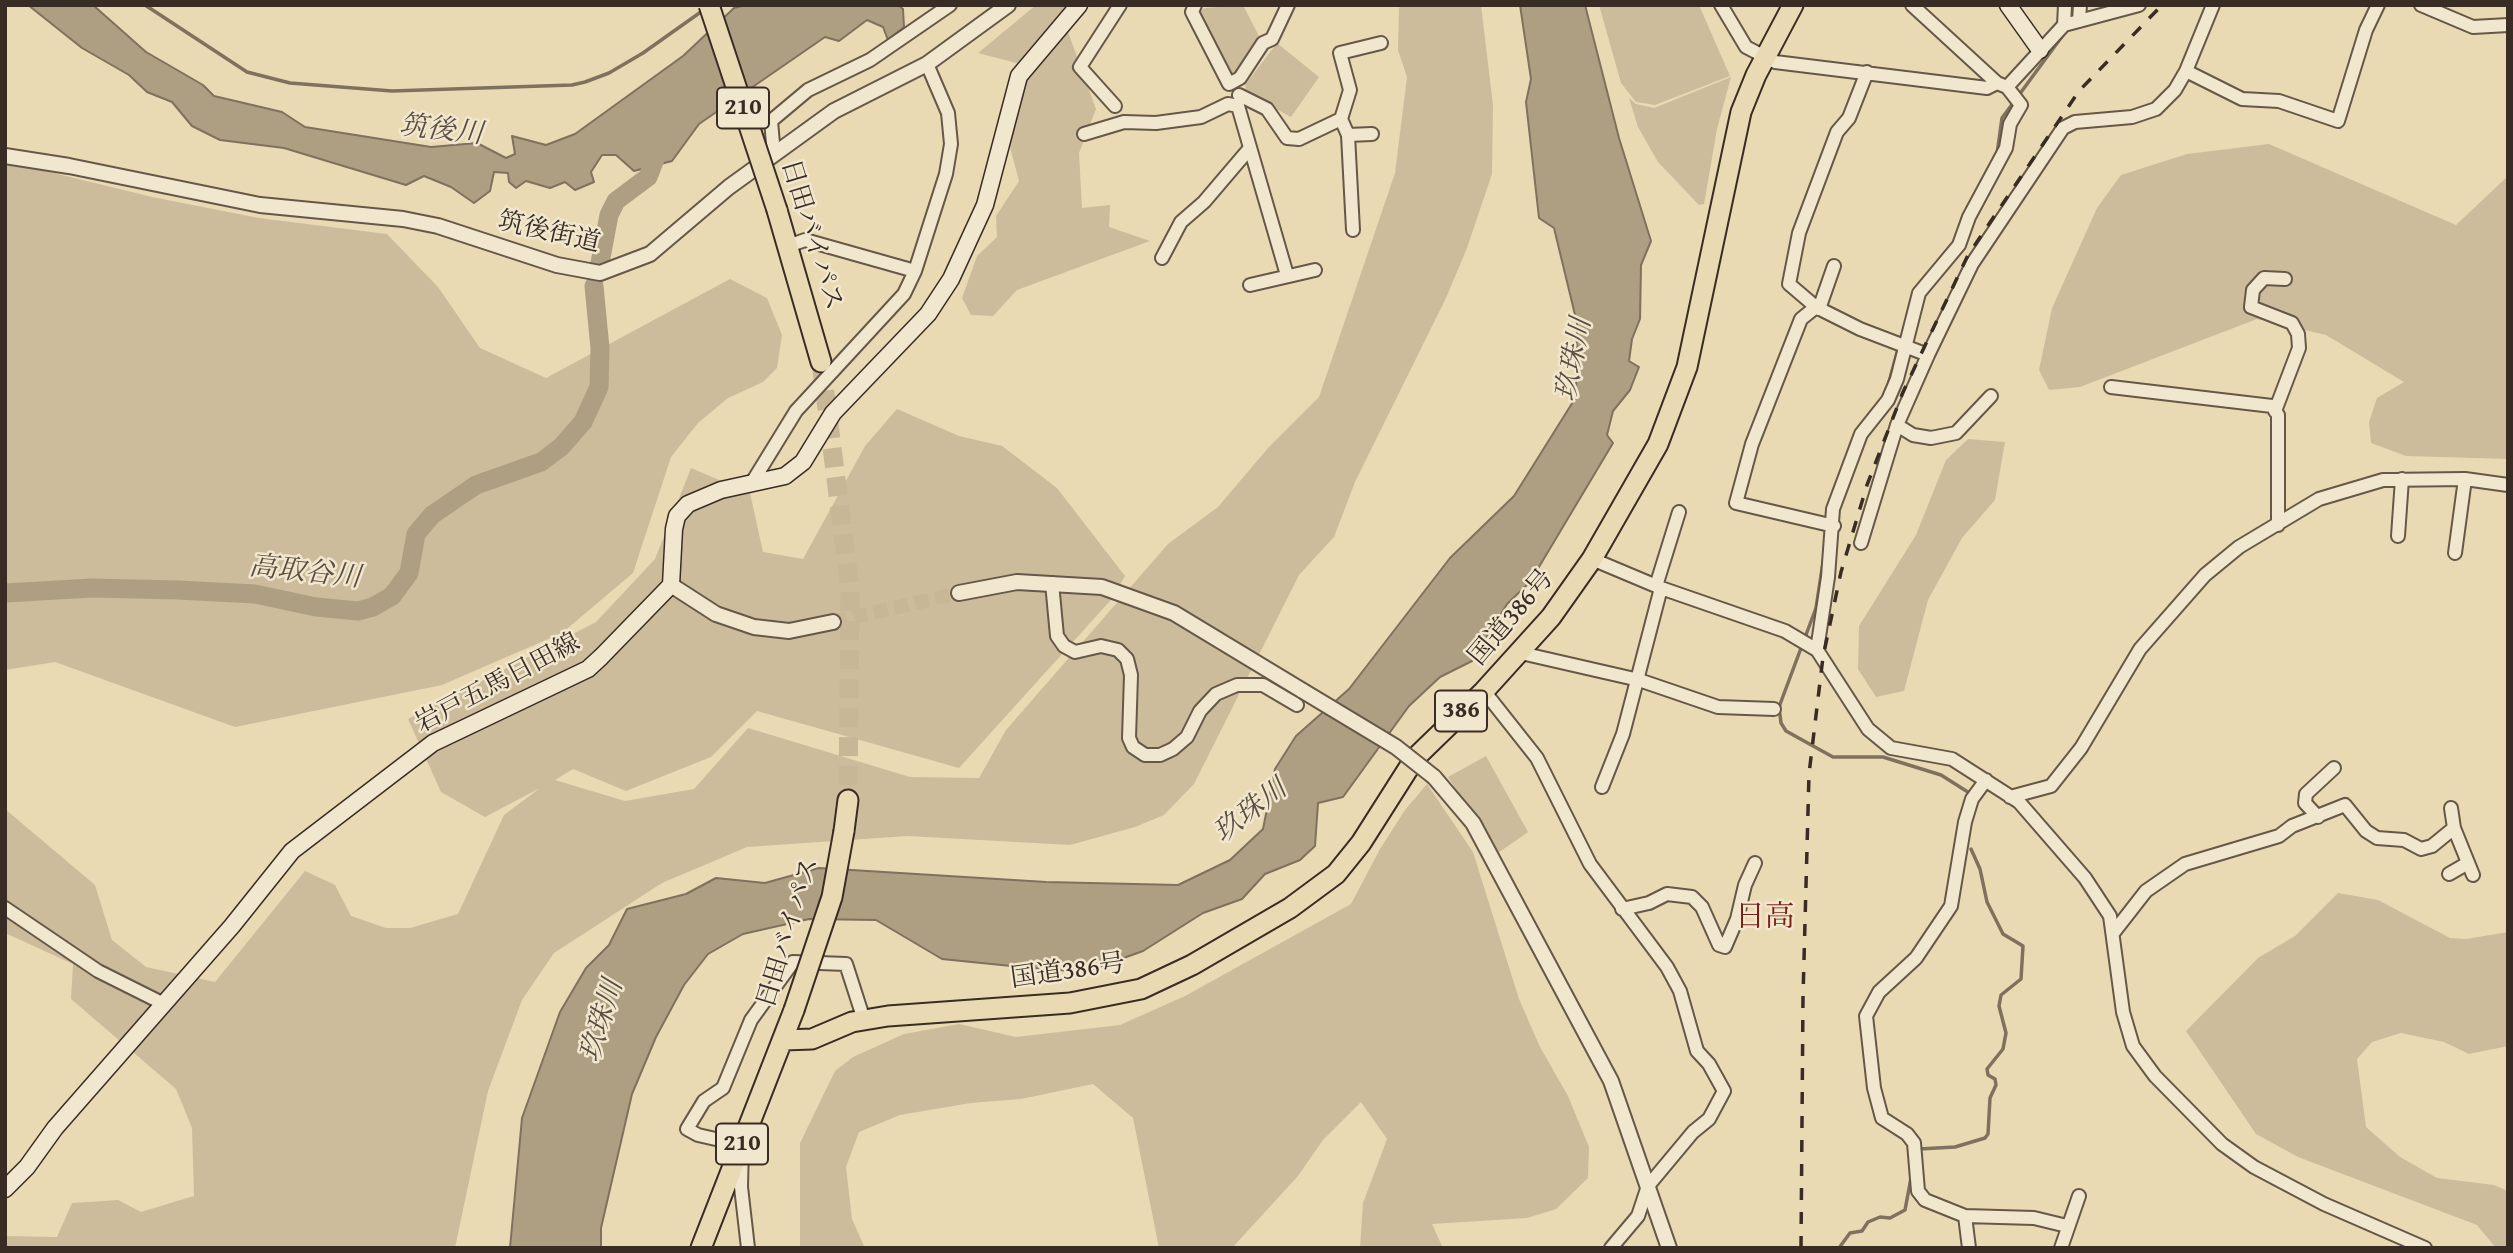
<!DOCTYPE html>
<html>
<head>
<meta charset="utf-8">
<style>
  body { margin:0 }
  #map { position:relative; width:2513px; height:1253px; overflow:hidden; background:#eadab3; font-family:"Gentium Book Plus",serif }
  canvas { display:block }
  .frame { position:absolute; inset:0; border:7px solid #392c25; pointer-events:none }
</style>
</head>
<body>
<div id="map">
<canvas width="2513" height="1253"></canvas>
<div class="frame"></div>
</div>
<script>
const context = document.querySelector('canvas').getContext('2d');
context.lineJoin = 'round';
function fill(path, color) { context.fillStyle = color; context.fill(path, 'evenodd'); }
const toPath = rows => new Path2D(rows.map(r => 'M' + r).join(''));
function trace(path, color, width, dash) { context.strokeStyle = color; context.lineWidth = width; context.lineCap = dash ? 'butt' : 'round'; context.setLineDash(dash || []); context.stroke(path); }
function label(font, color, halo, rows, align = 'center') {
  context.font = font + ' "Gentium Book Plus","Noto Serif JP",serif'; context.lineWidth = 5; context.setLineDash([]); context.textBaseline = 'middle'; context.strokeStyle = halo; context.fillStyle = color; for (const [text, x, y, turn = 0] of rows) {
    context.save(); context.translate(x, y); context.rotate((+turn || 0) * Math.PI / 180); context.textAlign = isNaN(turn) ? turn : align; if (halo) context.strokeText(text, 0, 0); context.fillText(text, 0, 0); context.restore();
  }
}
const green = toPath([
  [1036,5,1074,5,1063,18,1096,109,1079,153,1082,208,1110,205,1109,227,1150,241,1017,290,993,316,971,315,962,298,977,256,997,237,996,216,1019,181,1010,147,1020,64,978,53],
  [1243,5,1262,42,1231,81,1195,14,1205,8],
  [1402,5,1481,5,1493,105,1492,174,1467,248,1446,298,1355,482,1334,537,1299,575,1194,784,1164,815,1135,827,1070,845,908,836,747,847,662,883,554,953,522,1000,488,1091,455,1248,5,1248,5,1236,57,1237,72,1203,118,1200,141,1212,194,1196,192,1128,176,1089,71,999,73,964,5,933,5,809,95,885,112,940,146,967,215,982,305,871,335,885,351,916,386,928,410,928,458,914,504,815,540,788,485,817,441,792,408,719,596,622,655,559,691,468,750,493,763,552,803,559,865,446,897,409,959,436,1002,446,1057,488,1125,576,1110,601,959,768,757,711,711,757,626,791,573,769,555,780,625,801,694,789,748,728,910,777,979,778,1006,730,1168,544,1218,507,1268,448,1319,397,1395,173,1407,77,1398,50,1399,8],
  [1599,5,1699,5,1730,76,1655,105,1636,102,1621,83],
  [1277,43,1319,77,1291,117,1247,93,1245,85],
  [1731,77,1717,129,1704,204,1699,205,1658,162,1638,127,1629,98,1636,104,1654,108],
  [2269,144,2456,225,2508,176,2508,459,2406,456,2371,443,2369,422,2377,398,2404,382,2326,335,2257,319,2080,387,2049,390,2039,370,2052,308,2097,208,2121,175,2187,154],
  [5,161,152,197,259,218,387,234,438,287,480,348,546,378,730,279,767,298,782,335,777,368,763,382,728,398,698,423,671,457,633,573,562,633,442,685,235,727,55,662,5,670],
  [1968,439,2005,442,1995,500,1962,538,1928,600,1904,691,1876,697,1858,669,1859,626,1916,535,1946,460],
  [1486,756,1528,832,1498,853,1448,777],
  [1427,784,1473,852,1519,999,1540,1047,1568,1096,1589,1147,1588,1178,1556,1209,1527,1218,1432,1224,1443,1248,1360,1248,1363,1203,1387,1139,1361,1102,1323,1140,1298,1176,1232,1248,1159,1248,1133,1118,1093,1084,1021,1099,971,1103,900,1115,859,1132,846,1167,852,1219,865,1248,800,1248,800,1143,835,1071,853,1057,904,1034,959,1024,1016,1037,1120,1025,1185,996,1351,904,1380,849,1405,810],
  [2338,893,2378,900,2450,938,2466,939,2508,932,2508,1046,2469,1054,2444,1042,2401,1033,2372,1042,2357,1059,2366,1127,2400,1157,2437,1178,2494,1185,2508,1191,2508,1248,2496,1248,2477,1225,2298,1157,2256,1134,2186,1031,2258,958,2295,936]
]);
const water = toPath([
  [28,5,93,5,146,52,203,85,214,96,282,112,305,127,431,147,477,143,506,158,515,154,512,136,546,145,575,134,683,56,734,8,746,5,898,5,903,9,904,27,888,40,883,27,867,20,839,41,825,37,699,124,672,161,634,171,616,155,602,155,591,172,594,182,575,190,565,182,550,188,526,181,516,188,509,182,508,173,494,172,490,191,474,203,451,187,424,176,406,185,284,148,220,140,192,126,172,102,147,92,129,75,82,48,28,5],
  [1520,5,1585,5,1619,138,1651,241,1641,265,1640,319,1632,339,1629,361,1639,367,1630,390,1613,411,1607,435,1613,443,1530,582,1507,604,1472,661,1440,677,1409,706,1343,797,1318,803,1315,846,1300,860,1265,874,1242,899,1203,913,1143,951,1085,972,1031,968,942,959,876,920,809,919,743,934,708,954,684,985,656,1037,632,1094,601,1228,601,1248,510,1248,522,1118,560,1012,586,968,609,945,627,909,686,894,716,878,765,883,819,868,1046,882,1178,885,1230,860,1263,829,1275,769,1296,736,1349,689,1450,558,1514,496,1576,397,1577,323,1554,228,1539,218,1526,102,1531,79,1520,5]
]);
const stream = toPath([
  [145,5,247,72,290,83,392,91,572,85,585,82,609,73,643,53,705,9],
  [2071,20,2073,5],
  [1997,154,2002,118,2069,27],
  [1889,382,1898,349],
  [1824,556,1816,608,1779,707,1781,723,1786,731,1833,757,1883,757,1941,775,1971,794],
  [1919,1149,1955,1147,1985,1138,1988,1134,1990,1098,1996,1085,1995,1079,1988,1075,1987,1069,2003,1049,2006,1033,1999,1006,2001,995,2021,979,2023,946,2003,934,1987,902,1980,869,1971,849],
  [1839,1248,1850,1233,1862,1231,1868,1222,1880,1217,1890,1218,1905,1210,1911,1178]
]);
const river = toPath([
  [600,263,609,215,616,201,648,177,657,154,657,142],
  [5,593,92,588,178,590,255,594,316,607,358,611,373,607,392,596,409,573,416,534,432,515,476,485,541,462,561,447,583,422,599,387,600,348,594,286]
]);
const tertiaryTunnel = toPath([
  [833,622,959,593]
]);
const trunkTunnel = toPath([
  [821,362,850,588,848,800]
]);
const minor = toPath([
  [1195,5,1192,12,1229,84,1240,78,1263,43,1272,39,1288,5],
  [1721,5,1746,47,1775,62,1987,88,1997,83],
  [2421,5,2473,27,2508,25],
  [2079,21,2080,5],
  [2064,25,2065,5],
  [2186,71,2242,99,2279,101,2338,121,2366,30,2378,5],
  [1867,72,1849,118,1837,132,1799,233,1789,284,1816,307,1860,329,1928,355,1972,264,2063,128,2075,122,2132,117,2156,109,2175,90,2186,71,2213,5],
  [2007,87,2064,25,2139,5],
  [1239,95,1267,109,1287,138,1299,139,1341,119,1350,90,1340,53,1381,43],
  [1115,106,1080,67,1120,5],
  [1341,119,1348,135,1353,230],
  [1084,134,1124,122,1156,123,1201,117,1228,104,1238,106,1287,275],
  [1348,135,1372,134],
  [774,155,771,121,808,90,870,60,950,5],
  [788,246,805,240,915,271],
  [1162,258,1181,222,1204,202,1250,148],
  [1250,285,1315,270],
  [1816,307,1801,319,1752,444,1736,503,1834,526],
  [1819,309,1834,266],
  [2111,387,2272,406,2278,415,2278,525],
  [2275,411,2299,348,2298,334,2292,323,2251,307,2253,290,2264,278,2285,279],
  [1897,425,1913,435,1931,438,1956,433,1991,396],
  [753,481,796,411,904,294,915,271,946,174,951,144,948,113,927,64],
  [2398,536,2402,479],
  [1861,543,1897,425,1928,355],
  [2455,553,2465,479],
  [1592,559,1661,588,1785,631,1817,650,1868,729,1891,748,1952,759,2019,802,2085,878,2110,916,2123,1012,2133,1046,2155,1076,2222,1144,2254,1167,2324,1204,2425,1248],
  [1052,583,1057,636,1064,646,1075,652,1101,646,1118,650,1127,659,1131,675,1129,738,1133,747,1145,755,1160,755,1173,749,1187,737,1200,711,1216,694,1237,685,1263,685,1297,705],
  [1656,586,1679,512],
  [1817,650,1828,577,1833,509,1861,434,1888,400,1897,379,1919,293,1959,245,1969,217,2006,148,2010,124,2021,105,2007,87,1997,83,1912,5],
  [1521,653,1639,680,1718,707,1774,709],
  [1484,691,1537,758,1590,864,1667,967,1680,991,1697,1051,1709,1064,1724,1091,1709,1119,1693,1132,1648,1186,1638,1216,1611,1248],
  [1986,780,1972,799,1965,822,1951,906,1916,958,1879,992,1866,1016,1874,1088,1882,1118,1907,1134,1914,1143,1918,1191,1925,1200,1965,1216,2034,1218,2067,1226],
  [1602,787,1623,734,1661,588],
  [2010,797,2051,786,2081,748,2140,649,2205,575,2239,547,2319,499,2383,480,2465,479,2508,485],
  [2451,808,2454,828,2473,875],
  [2318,817,2305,803,2306,794,2334,768],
  [2449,874,2468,863],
  [5,908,98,971,164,1004],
  [1622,909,1649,903,1667,894,1692,897,1702,907,1719,945,1725,947,1737,919,1745,885,1755,863],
  [2114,932,2146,891,2185,864,2279,836,2292,826,2345,805,2366,831,2377,838,2404,840,2421,849,2432,846,2454,828],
  [1965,1216,1969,1248],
  [748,1248,741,1187,742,1145,698,1135,687,1129,704,1101,723,1088,751,1020,793,962,846,964,864,1020],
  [2061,1248,2079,1196]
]);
const tertiary = toPath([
  [5,156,69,166,260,205,403,219,438,226,557,265,600,273,650,254,729,187,834,111,927,64,1008,5],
  [671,585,716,614,754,627,789,631,833,622],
  [959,593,1017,582,1102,587,1174,613,1303,691],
  [1434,777,1473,823,1611,1081,1669,1248]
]);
const secondary = toPath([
  [2008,5,2040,50],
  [5,1189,27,1167,55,1128,232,926,292,851,433,743,588,669,601,657,671,585,674,529,677,516,688,504,721,490,785,476,803,462,833,413,928,314,951,279,985,205,1019,76,1079,5]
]);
const trunk = toPath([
  [777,210,821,362],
  [844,831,848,800],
  [784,1040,812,1039,852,1022,888,1016,1070,1003,1141,989,1192,965,1290,908,1336,874,1361,843,1415,758,1484,691,1551,617,1592,559,1658,444,1687,367,1741,112,1756,75,1793,5],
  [701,1248,794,1010]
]);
const rail = toPath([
  [1801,1248,1803,997,1809,774,1823,657,1841,572,1867,485,1903,392,1968,255,2079,91,2162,5]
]);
const tertiaryBridge = toPath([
  [1303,691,1396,747,1434,777]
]);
const trunkBridge = toPath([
  [709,5,777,210],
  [794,1010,832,897,844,831]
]);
const shields = [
  [743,108,52],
  [1461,711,52],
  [742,1144,52]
];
const shieldNames = [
  ["210",743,108],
  ["386",1461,711],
  ["210",742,1144]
];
const streetNames = [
  ["筑後街道",549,233,13],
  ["日田バイパス",811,235,73],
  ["国道386号",1512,618,-50],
  ["岩戸五馬日田線",498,684,-28],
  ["日田バイパス",789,933,-73],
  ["国道386号",1068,972,-8]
];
const waterNames = [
  ["筑後川",441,131,6],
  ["玖珠川",1575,360,-79],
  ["高取谷川",305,573,6],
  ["玖珠川",1251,812,-38],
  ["玖珠川",603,1021,-73]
];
const quarterNames = [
  ["日高",1765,918]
];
fill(green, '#ccbc9b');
fill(water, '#ae9f83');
trace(water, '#7f715d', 2);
trace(stream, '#7f715d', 3.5);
trace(river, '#ae9f83', 19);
trace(tertiaryTunnel, '#c7b797', 14, [14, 7]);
trace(trunkTunnel, '#c7b797', 19, [19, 10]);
trace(minor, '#655848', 16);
trace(tertiary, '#655848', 18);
trace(secondary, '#392c25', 19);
trace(trunk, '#392c25', 23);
trace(minor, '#f1e7ce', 12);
trace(tertiary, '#f1e7ce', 14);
trace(secondary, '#f1e7ce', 16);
trace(trunk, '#eadab3', 19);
trace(rail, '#392c25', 3.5, [12, 12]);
trace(tertiaryBridge, '#655848', 18, []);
trace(trunkBridge, '#392c25', 23, []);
trace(tertiaryBridge, '#f1e7ce', 14);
trace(trunkBridge, '#eadab3', 19);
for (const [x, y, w] of shields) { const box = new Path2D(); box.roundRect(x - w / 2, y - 20.5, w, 41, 5); context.fillStyle = '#f1e7ce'; context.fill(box); trace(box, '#392c25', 2); }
label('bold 24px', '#392c25', null, shieldNames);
label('26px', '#392c25', '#f1e7ce', streetNames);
label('italic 28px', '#5c4e41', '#f1e7ce', waterNames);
label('30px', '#7a1f14', '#f1e7ce', quarterNames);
</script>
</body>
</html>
